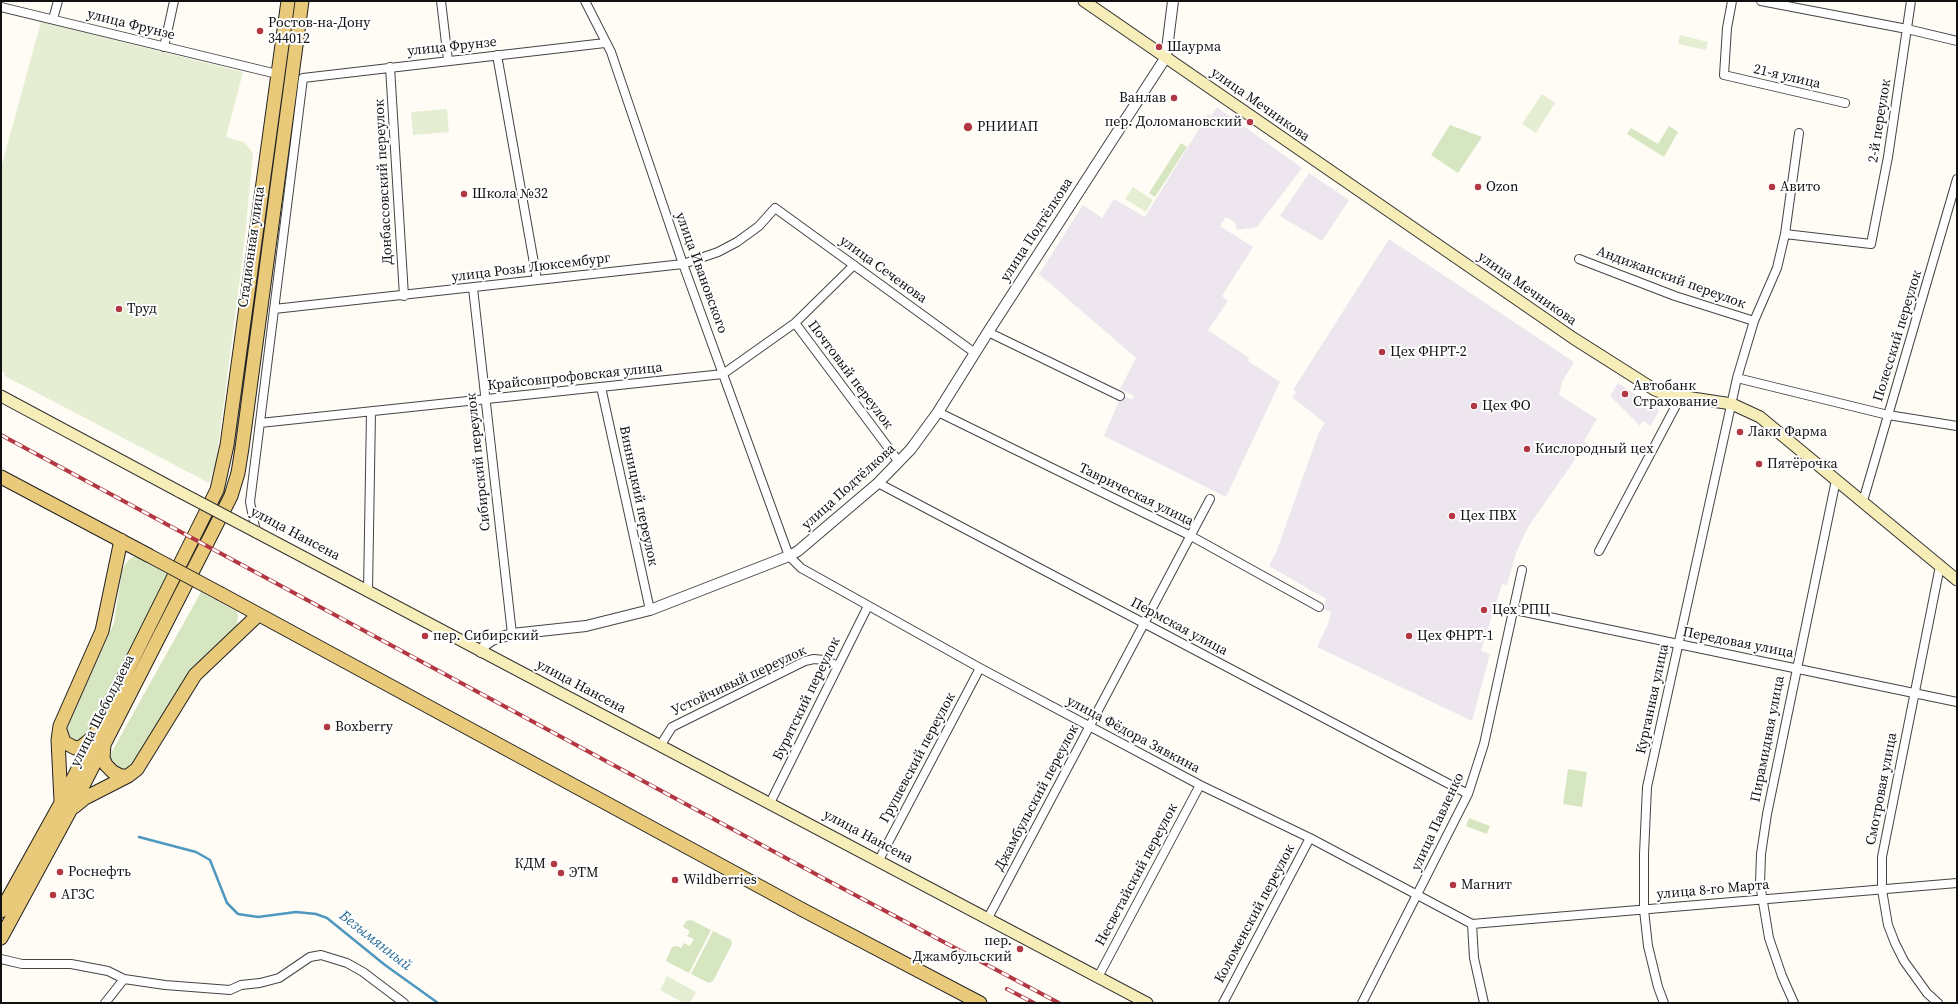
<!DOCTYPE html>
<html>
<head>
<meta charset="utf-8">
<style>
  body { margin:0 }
  #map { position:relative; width:1958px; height:1004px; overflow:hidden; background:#fefcf5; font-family:"Source Serif 4",serif }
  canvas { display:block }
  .frame { position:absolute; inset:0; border:2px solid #111; pointer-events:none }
</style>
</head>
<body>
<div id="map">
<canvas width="1958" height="1004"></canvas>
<div class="frame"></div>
</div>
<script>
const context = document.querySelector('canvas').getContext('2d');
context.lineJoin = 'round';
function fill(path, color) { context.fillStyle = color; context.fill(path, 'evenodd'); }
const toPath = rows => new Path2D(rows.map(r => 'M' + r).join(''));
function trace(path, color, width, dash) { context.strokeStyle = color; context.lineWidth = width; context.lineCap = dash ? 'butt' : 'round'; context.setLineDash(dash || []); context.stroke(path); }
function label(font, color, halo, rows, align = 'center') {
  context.font = font + ' "Source Serif 4",serif'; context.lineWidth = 4; context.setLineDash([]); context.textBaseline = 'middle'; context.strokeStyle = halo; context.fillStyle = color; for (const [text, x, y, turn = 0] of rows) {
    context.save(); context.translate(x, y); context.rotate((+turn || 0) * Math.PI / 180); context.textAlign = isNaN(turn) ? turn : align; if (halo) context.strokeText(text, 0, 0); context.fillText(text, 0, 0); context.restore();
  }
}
const industrial = toPath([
  [1217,107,1302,168,1257,227,1237,230,1235,222,1226,217,1220,226,1253,247,1222,296,1228,301,1208,330,1249,358,1248,361,1280,382,1226,497,1104,436,1119,401,1124,396,1132,400,1134,396,1120,389,1136,358,1039,274,1083,205,1102,218,1114,199,1145,217,1208,114,1211,116],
  [1309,173,1349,200,1322,241,1280,216],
  [1389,239,1574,362,1562,382,1559,395,1597,419,1584,441,1586,443,1572,464,1528,527,1516,553,1507,585,1502,584,1481,651,1490,654,1472,721,1317,647,1328,624,1331,612,1324,609,1326,599,1269,566,1277,550,1319,432,1325,423,1292,397,1296,392,1293,390],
  [1618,383,1659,410,1651,426,1643,421,1640,426,1610,396]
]);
const green = toPath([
  [1450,125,1482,137,1458,173,1431,155],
  [1669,126,1678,132,1664,157,1627,134,1631,128,1658,144],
  [1181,143,1187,147,1155,197,1149,193],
  [132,557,136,557,172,576,85,740,74,744,65,733,114,623,122,571,126,563],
  [201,592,237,612,238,616,237,625,228,636,193,667,134,764,126,770,121,770,110,761,110,755],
  [1568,769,1587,772,1582,807,1563,804],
  [1469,818,1490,826,1487,834,1466,826],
  [691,920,711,930,689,973,666,961,672,947,677,946,681,948,684,943,690,946,694,939,687,936,690,931,683,927,686,921],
  [713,931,731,940,732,944,713,981,709,983,691,974]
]);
const pitch = toPath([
  [41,22,243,72,226,137,244,142,253,153,244,247,216,463,209,483,5,376,5,373,1,371,1,168],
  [1680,35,1708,42,1706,50,1678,44],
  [1542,94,1555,103,1536,133,1522,124],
  [447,109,449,132,413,135,411,112],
  [1133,187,1153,200,1146,212,1125,199],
  [667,976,696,992,690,1003,684,1003,660,990]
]);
const stream = toPath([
  [139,837,196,852,210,860,227,903,238,914,258,917,296,912,316,914,327,918,385,965,438,1003]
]);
const minor = toPath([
  [441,1,448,60],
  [585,1,611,52,683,264,789,556,801,568,980,668,1200,785,1310,838,1472,924],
  [1732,1,1727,28,1724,75,1845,103],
  [1761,1,1907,29,1957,41],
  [1,7,277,74],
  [53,19,58,1],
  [164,47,174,1],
  [497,55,537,280],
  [390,67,404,296],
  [1785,234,1871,244,1888,157,1911,1],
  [1579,259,1675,296,1754,321],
  [473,288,512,634],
  [274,309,683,264,718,252,737,242,759,226,775,208,975,353],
  [795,323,899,462],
  [988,332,1120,396],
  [1737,378,1888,415,1957,426],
  [601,387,650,610],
  [938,412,1191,536,1319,607],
  [260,423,723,374,795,323,854,265],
  [878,483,1468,794],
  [1863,501,1957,179],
  [256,532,250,502,303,78,605,43],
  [1599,551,1681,396],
  [368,591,371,412],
  [1515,610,1957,702],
  [660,746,672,727,805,661,814,659,824,660,838,666],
  [770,803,868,606],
  [879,860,980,668],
  [988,918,1210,499],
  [1472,924,1957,883],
  [1472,924,1474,958,1484,1003],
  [1,959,22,964,71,964,108,971,124,979,165,985,230,990,241,985,260,983,279,978,310,957,321,955,347,963,363,972,404,1003],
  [1098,977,1200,785],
  [105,1003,124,979],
  [1223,1003,1310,838],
  [1362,1003,1468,794,1484,744,1522,570],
  [1664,1003,1658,987,1648,946,1644,910,1644,854,1647,787,1737,378,1754,321,1777,268,1785,234,1799,133],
  [1794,1003,1782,976,1769,938,1760,884,1761,854,1767,814,1836,480],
  [1938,1003,1927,993,1904,961,1895,943,1888,925,1882,890,1882,857,1940,566]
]);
const tertiary = toPath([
  [481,652,485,645,492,640,512,634,586,626,650,610,789,556,798,551,878,483,911,449,938,412,988,332,1166,57,1173,1]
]);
const secondary = toPath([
  [1084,1,1573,338,1655,390,1666,394,1732,404,1760,417,1957,580],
  [1,396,180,492],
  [256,532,1147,1003]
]);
const primary = toPath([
  [1,477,148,555],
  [221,594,803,910,980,1003],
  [60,730,64,742,75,748,81,747,92,738],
  [104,745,103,758,106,765,113,772,121,776,128,776],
  [61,801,58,740,60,726,102,631,121,540],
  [74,807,85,798,128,776,137,769,195,675,257,616],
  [1,911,61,803,217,490,227,445,288,1],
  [1,938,71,809,231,496,238,473,242,448,302,1]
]);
const rail = toPath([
  [1,435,823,878,1059,1003],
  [1007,989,1034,1003]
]);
const secondaryBridge = toPath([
  [180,492,256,532]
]);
const primaryBridge = toPath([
  [148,555,221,594]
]);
const markers = [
  [260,31,4,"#b23742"],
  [1159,47,4,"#b23742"],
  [1174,98,4,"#b23742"],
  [1250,122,4,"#b23742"],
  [968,127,5,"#b23742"],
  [1478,187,4,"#b23742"],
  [1772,187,4,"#b23742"],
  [464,194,4,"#b23742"],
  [119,309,4,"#b23742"],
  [1382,352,4,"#b23742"],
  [1625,394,4,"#b23742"],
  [1474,406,4,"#b23742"],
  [1740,432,4,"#b23742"],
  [1527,449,4,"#b23742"],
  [1759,464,4,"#b23742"],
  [1452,516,4,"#b23742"],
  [1484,610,4,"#b23742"],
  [425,636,4,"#b23742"],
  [1409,636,4,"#b23742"],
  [327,727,4,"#b23742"],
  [554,864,4,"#b23742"],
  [60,872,4,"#b23742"],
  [561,873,4,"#b23742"],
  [675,880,4,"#b23742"],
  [1453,885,4,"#b23742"],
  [53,895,4,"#b23742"],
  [1020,949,4,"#b23742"]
];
const poiNames = [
  ["Ростов-на-Дону",268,23],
  ["344012",268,39],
  ["Шаурма",1167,47],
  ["Ванлав",1166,98,"right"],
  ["пер. Доломановский",1242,122,"right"],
  ["РНИИАП",977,127],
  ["Ozon",1486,187],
  ["Авито",1780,187],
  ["Школа №32",472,194],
  ["Труд",127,309],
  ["Цех ФНРТ-2",1390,352],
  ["Автобанк",1633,386],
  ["Страхование",1633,402],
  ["Цех ФО",1482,406],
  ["Лаки Фарма",1748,432],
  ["Кислородный цех",1535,449],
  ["Пятёрочка",1767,464],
  ["Цех ПВХ",1460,516],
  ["Цех РПЦ",1492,610],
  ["пер. Сибирский",433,636],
  ["Цех ФНРТ-1",1417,636],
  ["Boxberry",335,727],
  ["КДМ",546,864,"right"],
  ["Роснефть",68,872],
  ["ЭТМ",569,873],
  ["Wildberries",683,880],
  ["Магнит",1461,885],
  ["АГЗС",61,895],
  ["пер.",1012,941,"right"],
  ["Джамбульский",1012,957,"right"]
];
const streetNames = [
  ["улица Фрунзе",131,25,14],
  ["улица Фрунзе",452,47,-6],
  ["21-я улица",1787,77,13],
  ["улица Мечникова",1260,105,35],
  ["2-й переулок",1880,121,-81],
  ["Донбассовский переулок",384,182,-93],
  ["улица Подтёлкова",1037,230,-57],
  ["Стадионная улица",252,247,-82],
  ["улица Розы Люксембург",531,268,-7],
  ["улица Сеченова",883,270,36],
  ["улица Ивановского",701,273,70],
  ["Андижанский переулок",1671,278,20],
  ["улица Мечникова",1527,289,35],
  ["Полесский переулок",1898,336,-73],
  ["Почтовый переулок",850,375,53],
  ["Крайсовпрофовская улица",575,377,-6],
  ["Сибирский переулок",479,462,-96],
  ["улица Подтёлкова",849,487,-42],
  ["Таврическая улица",1136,495,26],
  ["Винницкий переулок",638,496,78],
  ["улица Нансена",295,534,28],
  ["Пермская улица",1179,627,28],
  ["Передовая улица",1738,643,11],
  ["Устойчивый переулок",739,681,-25],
  ["улица Нансена",581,687,28],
  ["Бурятский переулок",807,699,-64],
  ["Курганная улица",1653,699,-78],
  ["улица Шеболдаева",103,711,-63],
  ["улица Фёдора Зявкина",1133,735,28],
  ["Пирамидная улица",1768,739,-79],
  ["Грушевский переулок",918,758,-62],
  ["Смотровая улица",1882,789,-79],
  ["Джамбульский переулок",1037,798,-62],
  ["улица Павленко",1438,822,-65],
  ["улица Нансена",868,837,28],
  ["Несветайский переулок",1137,875,-62],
  ["улица 8-го Марта",1713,890,-5],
  ["Коломенский переулок",1255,914,-62]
];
const waterNames = [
  ["Безымянный",375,941,38]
];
fill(industrial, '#ede6ee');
fill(green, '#d6e6c1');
fill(pitch, '#e5eed2');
trace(stream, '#4e97bf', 2.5);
trace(minor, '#444', 10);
trace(tertiary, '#444', 12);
trace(secondary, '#333', 13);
trace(primary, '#222', 15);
trace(minor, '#fff', 8);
trace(tertiary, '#fff', 10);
trace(secondary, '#f6edb8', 11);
trace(primary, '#e9c97a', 13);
trace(rail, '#b23742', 4);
trace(rail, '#fff', 2.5, [8]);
trace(secondaryBridge, '#333', 13, []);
trace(primaryBridge, '#222', 15, []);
trace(secondaryBridge, '#f6edb8', 11);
trace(primaryBridge, '#e9c97a', 13);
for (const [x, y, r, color] of markers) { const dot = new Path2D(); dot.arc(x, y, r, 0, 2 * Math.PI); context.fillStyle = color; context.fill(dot); trace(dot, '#fff', 1.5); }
label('14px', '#111', '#fff', poiNames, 'left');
label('14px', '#111', '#fff', streetNames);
label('italic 15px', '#276a95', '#fff', waterNames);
</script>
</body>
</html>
